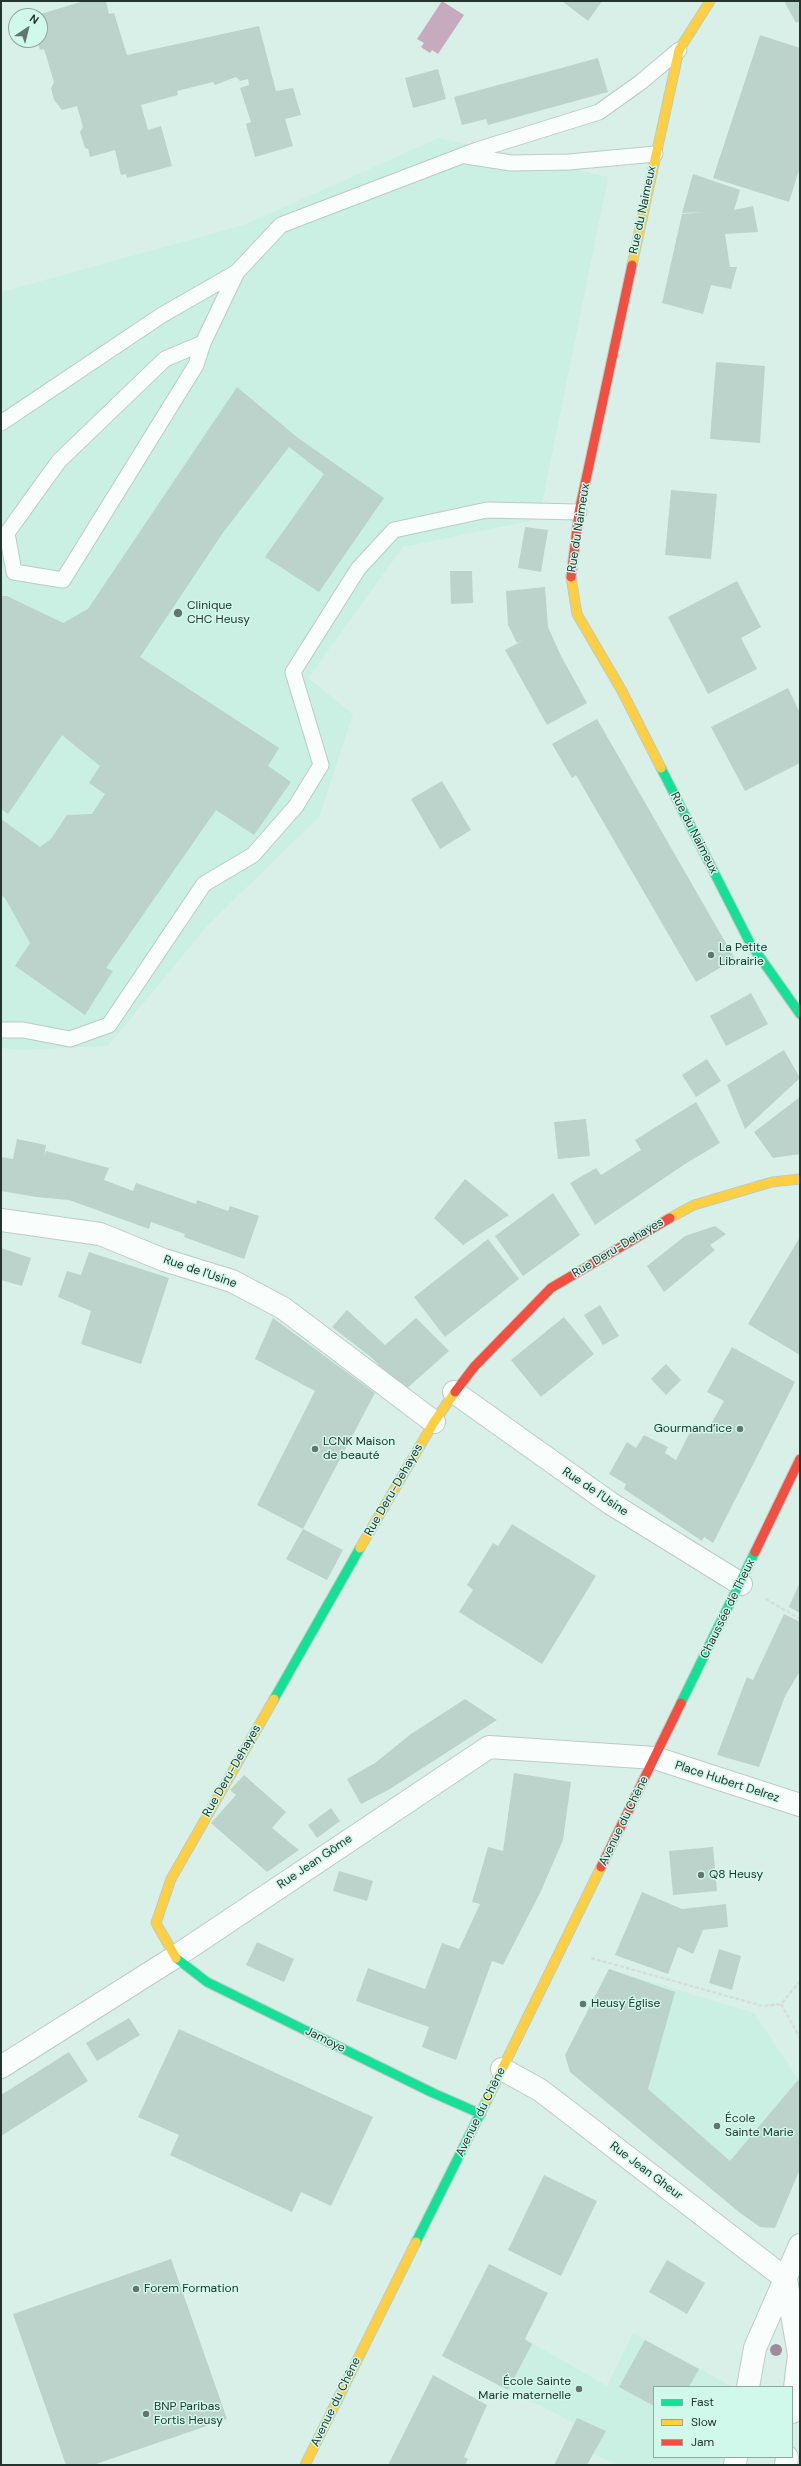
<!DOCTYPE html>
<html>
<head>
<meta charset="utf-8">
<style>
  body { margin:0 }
  #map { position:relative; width:801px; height:2466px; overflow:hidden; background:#d9f0e8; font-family:"DM Sans",sans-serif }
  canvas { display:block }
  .frame { position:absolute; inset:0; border:2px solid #23332e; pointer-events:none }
  .legend { position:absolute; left:653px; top:2386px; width:140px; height:72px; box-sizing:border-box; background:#d0f9ec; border:1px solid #8baaa0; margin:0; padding:5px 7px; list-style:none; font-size:12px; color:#23332e }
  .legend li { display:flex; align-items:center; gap:8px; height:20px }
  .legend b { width:20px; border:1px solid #8baaa0 }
  .north { position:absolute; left:8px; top:8px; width:40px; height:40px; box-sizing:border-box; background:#d0f9ec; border:1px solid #8baaa0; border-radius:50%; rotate:35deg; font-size:11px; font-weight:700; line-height:16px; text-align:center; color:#23332e }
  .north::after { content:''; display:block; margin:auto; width:14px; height:18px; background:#63756f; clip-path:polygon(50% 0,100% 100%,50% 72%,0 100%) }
</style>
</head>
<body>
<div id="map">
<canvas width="801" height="2466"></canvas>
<div class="frame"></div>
<ul class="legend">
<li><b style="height:5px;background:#16e098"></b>Fast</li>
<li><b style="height:5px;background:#ffcf43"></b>Slow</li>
<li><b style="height:5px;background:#f24e42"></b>Jam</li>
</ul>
<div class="north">N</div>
</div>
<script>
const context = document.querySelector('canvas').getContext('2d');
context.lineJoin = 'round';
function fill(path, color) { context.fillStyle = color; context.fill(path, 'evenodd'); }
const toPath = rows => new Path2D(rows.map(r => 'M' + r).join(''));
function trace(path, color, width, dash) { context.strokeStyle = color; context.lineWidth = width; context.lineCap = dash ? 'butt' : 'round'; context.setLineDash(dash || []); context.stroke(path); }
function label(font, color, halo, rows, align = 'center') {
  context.font = font + ' "DM Sans",sans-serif'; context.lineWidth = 3; context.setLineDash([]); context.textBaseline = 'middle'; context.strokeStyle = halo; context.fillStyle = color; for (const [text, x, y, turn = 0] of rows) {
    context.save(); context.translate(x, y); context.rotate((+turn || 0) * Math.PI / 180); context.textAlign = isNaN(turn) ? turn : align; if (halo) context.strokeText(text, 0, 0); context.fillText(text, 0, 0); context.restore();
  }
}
const built = toPath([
  [439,138,608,177,539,519,403,547,308,678,353,714,319,817,207,926,108,1046,22,1050,1,1048,1,292,244,225],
  [609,1969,754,2013,800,2082,775,2228,760,2227,739,2212,570,2072,565,2055],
  [466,2309,525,2339,607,2386,633,2333,733,2387,654,2387,654,2457,722,2457,721,2465,618,2465,593,2454,587,2465,554,2465,574,2423,442,2356]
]);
const water = toPath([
  [442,1,464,15,438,54,432,50,430,53,421,47,424,43,417,39]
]);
const building = toPath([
  [84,1,106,1,109,14,114,13,127,55,259,26,276,91,293,88,301,115,285,119,293,146,255,157,246,124,251,122,240,88,249,85,248,79,240,81,236,77,215,85,213,82,177,91,178,95,141,105,148,130,161,126,172,166,127,178,126,174,121,175,115,150,90,157,88,149,85,148,80,132,83,127,77,106,62,110,54,100,51,88,54,82,44,49,40,50,37,40,40,40,40,16,34,16],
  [562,1,602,1,588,21],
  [784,1,800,1,800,21,796,23],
  [760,35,800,48,800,167,789,202,713,178],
  [598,58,608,92,488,125,486,119,462,125,454,97],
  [438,69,446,99,413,108,405,78],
  [693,174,740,190,734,210,753,206,758,232,725,234,730,267,737,267,731,289,711,285,703,314,662,303,682,214,704,212,682,213],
  [716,362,765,366,760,443,710,439],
  [237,387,298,438,384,498,319,592,265,557,324,474,289,447,222,534,140,657,279,748,268,766,291,782,254,835,216,810,106,968,113,971,85,1015,15,966,30,943,5,898,1,895,1,819,40,847,51,839,67,815,92,814,105,794,89,783,100,766,62,735,8,814,1,809,1,596,7,596,63,623,88,609],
  [671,490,717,494,711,559,665,555],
  [525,527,548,530,541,572,518,568],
  [450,571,472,571,473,603,451,604],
  [737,581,761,627,741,638,757,669,708,694,668,617],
  [545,587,548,627,561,656,587,703,547,725,505,650,524,640,517,643,508,625,506,591],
  [788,688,800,713,800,763,745,791,711,727],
  [597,719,735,959,696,982,576,775,572,778,552,744],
  [442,781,471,830,440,849,411,799],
  [751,993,768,1024,726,1046,710,1016],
  [784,1050,800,1078,745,1129,727,1085],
  [707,1059,721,1081,696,1097,682,1075],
  [800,1097,800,1154,773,1158,754,1132],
  [696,1102,720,1143,685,1164,595,1225,570,1183,596,1168,601,1175,641,1150,635,1140],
  [586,1119,590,1156,558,1159,554,1122],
  [17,1139,46,1145,44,1157,46,1151,109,1168,104,1180,133,1191,136,1183,196,1204,197,1200,228,1211,230,1206,259,1216,244,1259,184,1237,185,1234,151,1222,149,1229,69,1200,36,1197,1,1191,1,1157,13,1159],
  [465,1179,509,1215,463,1245,434,1218],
  [553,1193,580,1235,523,1276,495,1236],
  [715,1226,726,1234,710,1245,715,1250,664,1292,647,1266,685,1236],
  [800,1237,800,1355,748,1324],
  [488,1239,519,1279,445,1337,414,1297],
  [1,1248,31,1258,22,1286,1,1280],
  [89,1252,169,1278,141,1364,81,1344,91,1311,58,1297,67,1271,81,1275],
  [600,1305,619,1336,603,1345,584,1315],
  [347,1310,385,1345,416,1318,449,1351,404,1391,372,1358,332,1327],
  [564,1317,594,1354,541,1397,511,1360],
  [273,1318,375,1393,303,1529,257,1505,315,1391,255,1359],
  [732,1347,795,1382,713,1543,704,1537,702,1541,624,1489,626,1484,609,1474,627,1442,636,1448,644,1435,668,1447,665,1453,676,1460,694,1424,707,1431,724,1401,707,1392],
  [666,1364,681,1380,666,1395,651,1379],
  [512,1524,596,1576,542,1664,459,1612,473,1590,467,1585,493,1543,498,1546],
  [303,1529,343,1550,327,1580,286,1559],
  [800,1582,800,1613,789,1607],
  [784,1614,800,1622,800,1671,785,1696,759,1767,717,1755,747,1677,753,1680],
  [465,1699,497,1720,390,1789,361,1804,347,1779,375,1763,411,1734],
  [514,1773,571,1782,563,1840,541,1891,503,1965,492,1961,456,2060,422,2047,429,2027,356,2001,368,1968,425,1989,442,1943,459,1949,480,1904,472,1902,488,1847,503,1851],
  [244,1775,286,1812,272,1828,299,1850,267,1872,211,1823,236,1795,230,1790],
  [331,1808,340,1821,317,1838,308,1825],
  [713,1847,717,1891,673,1895,669,1851],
  [339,1871,373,1881,367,1901,333,1891],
  [642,1892,682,1909,726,1904,728,1927,703,1930,693,1954,678,1947,668,1974,615,1955],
  [257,1942,294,1959,284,1982,246,1965],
  [719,1949,741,1956,732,1990,709,1983],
  [609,1969,675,1992,648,2089,730,2161,798,2080,800,2082,800,2169,775,2228,760,2227,739,2212,570,2072,565,2055],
  [129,2018,140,2035,97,2061,86,2043],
  [179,2029,373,2117,331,2206,301,2192,292,2212,170,2155,179,2135,138,2117],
  [69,2052,88,2081,1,2136,1,2095],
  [544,2175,597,2201,561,2276,508,2250],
  [171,2259,227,2419,93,2465,66,2465,13,2314],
  [667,2260,705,2283,687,2314,649,2292],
  [489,2264,548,2293,525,2339,532,2344,508,2390,442,2356],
  [645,2340,699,2369,689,2387,654,2387,654,2406,619,2387],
  [433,2375,487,2405,464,2457,468,2459,465,2465,388,2465],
  [577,2418,606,2431,587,2465,554,2465]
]);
const path = toPath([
  [766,1599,800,1619],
  [591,1958,763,2006,781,2004],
  [800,1981,781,2004,800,2038]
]);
const lane = toPath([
  [466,156,511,163,569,162,655,154],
  [203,343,165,359,59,461,7,533,14,572,63,580,196,365,203,343,237,272],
  [1,423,162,315,237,272,281,225,477,150,599,112,641,82,679,50],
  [1,1030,23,1030,70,1039,109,1025,204,884,253,855,296,806,321,765,293,672,358,569,394,530,487,510,579,512]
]);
const street = toPath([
  [1,1220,100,1234,164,1260,232,1281,283,1308,434,1422],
  [454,1392,610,1503,741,1584],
  [1,2067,175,1957,489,1747,655,1758,800,1805],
  [502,2069,540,2090,786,2279],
  [786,2279,799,2355,792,2412],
  [748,2387,755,2348,800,2245],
  [735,2465,736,2457],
  [786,2465,787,2457]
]);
const fast = toPath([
  [661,768,750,943,800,1014],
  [274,1699,360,1548],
  [681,1703,755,1552],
  [176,1958,207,1982,433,2093,481,2114],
  [416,2242,487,2100]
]);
const slow = toPath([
  [632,265,679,50,710,1],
  [571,577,577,614,622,691,661,768],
  [670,1218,694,1205,772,1182,800,1179],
  [360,1548,434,1422,455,1392],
  [176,1958,156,1923,171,1879,274,1699],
  [487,2100,601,1867],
  [305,2465,416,2242]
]);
const jam = toPath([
  [571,577,579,512,632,265],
  [455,1392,474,1367,551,1288,670,1218],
  [755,1552,800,1459],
  [601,1867,681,1703]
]);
const trees = [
  [776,2350]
];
const markers = [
  [178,613,5,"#63756f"],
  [711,955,4,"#63756f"],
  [740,1429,4,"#63756f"],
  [315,1449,4,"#63756f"],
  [701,1875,4,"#63756f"],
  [583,2004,4,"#63756f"],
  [717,2126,4,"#63756f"],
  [136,2289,4,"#63756f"],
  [579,2389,4,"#63756f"],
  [146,2414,4,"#63756f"]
];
const streetNames = [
  ["Rue du Naimeux",643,210,-78],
  ["Rue du Naimeux",579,528,-81],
  ["Rue du Naimeux",694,833,63],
  ["Rue Deru-Dehayes",618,1248,-31],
  ["Rue de l'Usine",200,1272,19],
  ["Rue Deru-Dehayes",394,1490,-60],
  ["Rue de l'Usine",595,1492,34],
  ["Chaussée de Theux",728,1609,-64],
  ["Rue Deru-Dehayes",232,1771,-60],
  ["Place Hubert Delrez",727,1782,18],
  ["Avenue du Chêne",624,1821,-64],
  ["Rue Jean Gôme",315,1862,-34],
  ["Jamoye",325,2040,26],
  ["Avenue du Chêne",481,2112,-64],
  ["Rue Jean Gheur",646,2171,37],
  ["Avenue du Chêne",336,2402,-64]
];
const poiNames = [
  ["Clinique",187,606],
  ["CHC Heusy",187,620],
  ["La Petite",719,948],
  ["Librairie",719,962],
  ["Gourmand’ice",732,1429,"right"],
  ["LCNK Maison",323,1442],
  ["de beauté",323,1456],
  ["Q8 Heusy",709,1875],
  ["Heusy Église",591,2004],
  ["École",725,2119],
  ["Sainte Marie",725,2133],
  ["Forem Formation",144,2289],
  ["École Sainte",571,2382,"right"],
  ["Marie maternelle",571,2396,"right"],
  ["BNP Paribas",154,2407],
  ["Fortis Heusy",154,2421]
];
fill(built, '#caefe3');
fill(water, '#c6abbf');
fill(building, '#bbd3cb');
trace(lane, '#baccc5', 17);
trace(street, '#baccc5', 24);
trace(fast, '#baccc5', 11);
trace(slow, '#baccc5', 11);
trace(jam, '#baccc5', 11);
trace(path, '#d6dedb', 2.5, [4, 2]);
trace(lane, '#f9fdfc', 15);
trace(street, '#f9fdfc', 22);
trace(fast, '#16e098', 9);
trace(slow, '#ffcf43', 9);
trace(jam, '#f24e42', 9);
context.fillStyle = '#a18a9e';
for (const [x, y] of trees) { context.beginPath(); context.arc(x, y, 6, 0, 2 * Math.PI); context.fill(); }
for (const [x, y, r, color] of markers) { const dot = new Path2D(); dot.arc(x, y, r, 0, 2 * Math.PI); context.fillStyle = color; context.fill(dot); trace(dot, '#d0f9ec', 1.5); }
label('12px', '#23332e', '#d0f9ec', streetNames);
label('12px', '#23332e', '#d0f9ec', poiNames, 'left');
</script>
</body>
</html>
